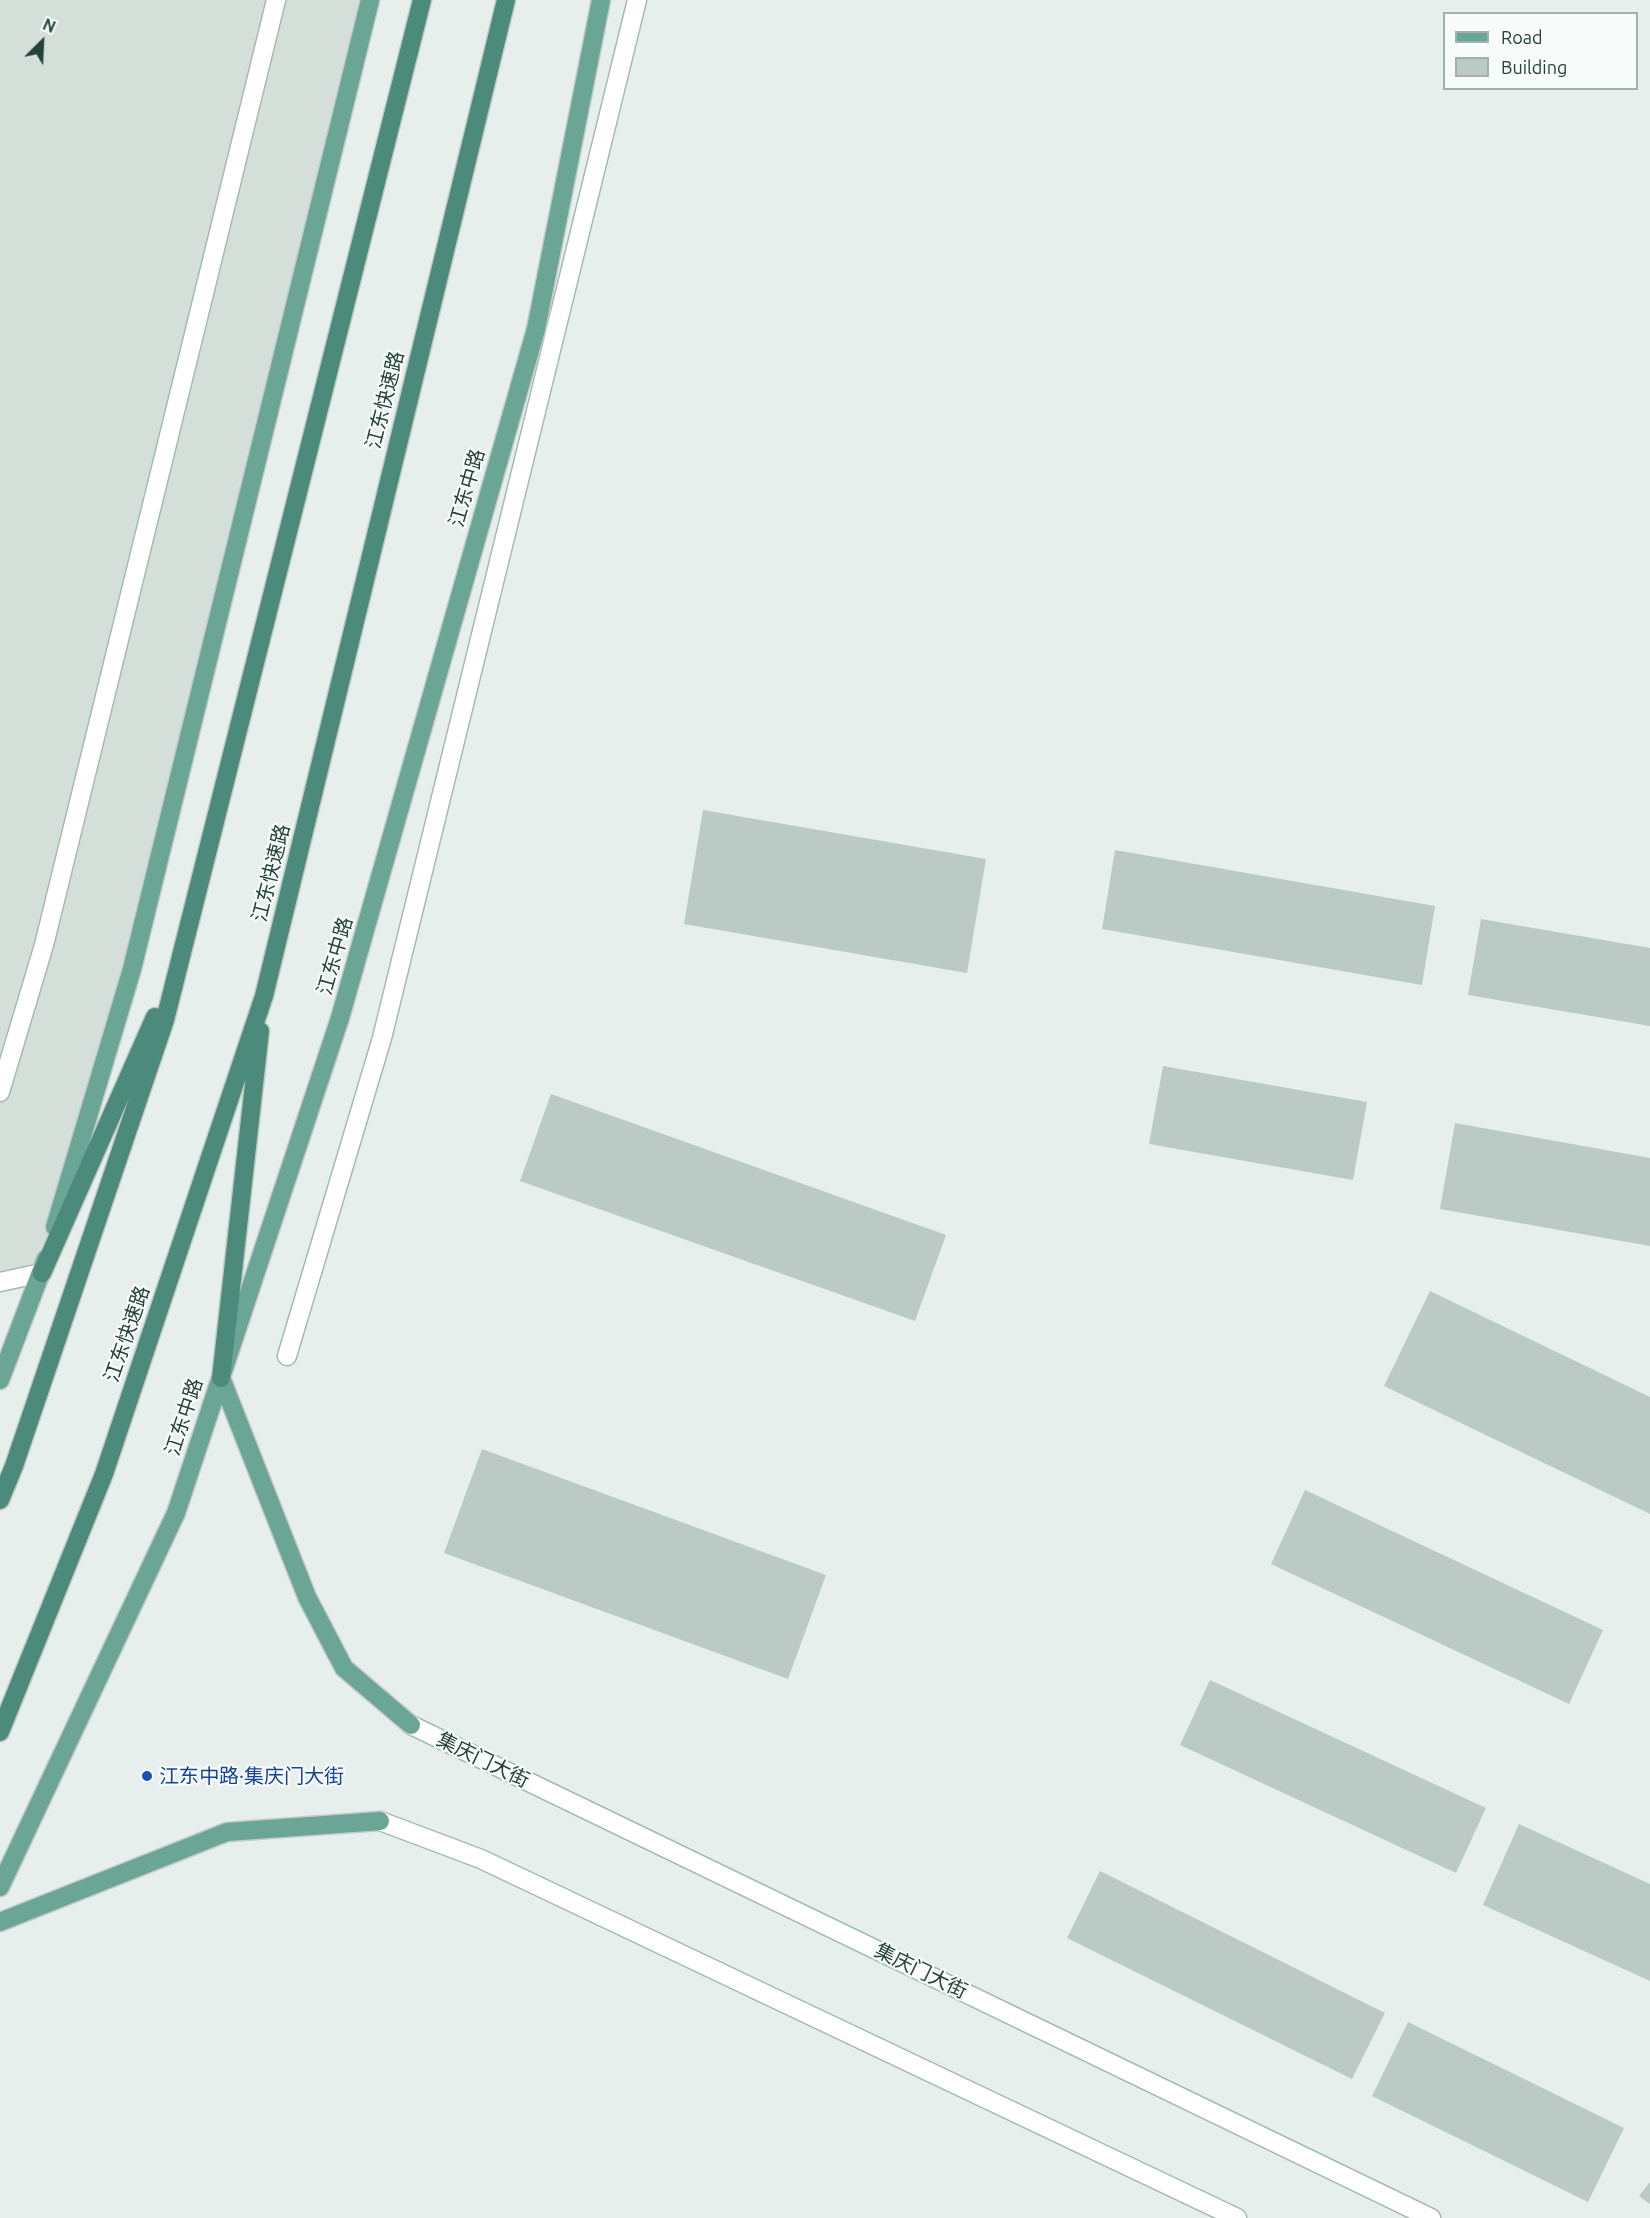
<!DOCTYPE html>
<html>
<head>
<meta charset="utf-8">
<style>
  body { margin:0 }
  #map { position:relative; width:1650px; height:2218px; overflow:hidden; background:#e6efeb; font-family:Ubuntu,sans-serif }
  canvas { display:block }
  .legend { position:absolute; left:1443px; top:12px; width:195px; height:78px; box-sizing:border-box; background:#f7fbf9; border:2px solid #a3b1ad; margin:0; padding:8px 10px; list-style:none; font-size:18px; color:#24423a }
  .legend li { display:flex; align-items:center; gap:12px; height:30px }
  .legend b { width:30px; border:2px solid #a3b1ad }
  .north { position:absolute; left:12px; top:12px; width:60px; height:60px; -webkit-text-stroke:4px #f7fbf9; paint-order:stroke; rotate:24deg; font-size:16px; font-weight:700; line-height:24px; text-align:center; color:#24423a }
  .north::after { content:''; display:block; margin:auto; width:21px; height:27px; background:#24423a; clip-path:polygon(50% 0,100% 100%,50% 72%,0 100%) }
</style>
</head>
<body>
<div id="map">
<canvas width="1650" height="2218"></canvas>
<ul class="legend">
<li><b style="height:8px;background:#6aa596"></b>Road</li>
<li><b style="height:16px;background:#bbcac4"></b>Building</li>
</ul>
<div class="north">N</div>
</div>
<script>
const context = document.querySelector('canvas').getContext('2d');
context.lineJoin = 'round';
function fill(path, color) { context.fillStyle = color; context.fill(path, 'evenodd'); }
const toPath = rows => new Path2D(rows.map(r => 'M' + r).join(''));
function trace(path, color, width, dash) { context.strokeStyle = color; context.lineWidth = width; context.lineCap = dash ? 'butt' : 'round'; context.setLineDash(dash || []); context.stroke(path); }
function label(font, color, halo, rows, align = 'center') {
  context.font = font + ' Ubuntu,"Noto Sans SC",sans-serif'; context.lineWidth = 4.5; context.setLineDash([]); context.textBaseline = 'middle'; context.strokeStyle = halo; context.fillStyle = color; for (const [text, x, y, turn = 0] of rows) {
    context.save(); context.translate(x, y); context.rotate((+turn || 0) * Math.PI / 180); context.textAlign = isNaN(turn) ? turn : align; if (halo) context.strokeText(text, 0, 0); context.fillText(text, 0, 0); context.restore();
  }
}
const built = toPath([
  [0,0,370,0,132,969,42,1273,0,1282]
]);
const building = toPath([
  [703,810,986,859,967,973,684,924],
  [1115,850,1435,906,1422,985,1102,929],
  [1481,919,1650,948,1650,1026,1468,995],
  [1163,1066,1367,1102,1353,1180,1149,1144],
  [551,1094,946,1235,915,1321,520,1181],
  [1455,1123,1650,1158,1650,1246,1440,1209],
  [1430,1291,1650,1397,1650,1514,1384,1386],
  [482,1449,826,1575,788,1679,444,1553],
  [1305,1490,1603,1630,1569,1704,1271,1564],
  [1210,1680,1486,1808,1456,1873,1180,1745],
  [1519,1824,1650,1884,1650,1981,1483,1905],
  [1100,1871,1385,2013,1352,2079,1067,1938],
  [1408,2022,1624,2128,1588,2202,1372,2096],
  [1650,2182,1650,2204,1639,2196]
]);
const tertiary = toPath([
  [0,1092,44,945,276,0],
  [287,1356,382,1038,637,0]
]);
const secondary = toPath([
  [0,1282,42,1273],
  [411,1725,1431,2218],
  [380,1821,481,1859,1237,2218]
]);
const primary = toPath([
  [55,1227,132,969,370,0],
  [221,1378,307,1597,344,1668,411,1725],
  [0,1380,46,1259],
  [0,1887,176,1513,340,1018,536,329,601,0],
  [0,1922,227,1832,380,1821]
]);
const trunk = toPath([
  [42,1273,155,1017],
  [221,1378,260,1031],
  [0,1500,14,1466,165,1020,422,0],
  [0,1732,104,1474,264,996,506,0]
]);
const markers = [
  [147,1776,6,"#1a4fb4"]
];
const streetNames = [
  ["江东快速路",385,400,-76],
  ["江东中路",467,488,-74],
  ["江东快速路",271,873,-76],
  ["江东中路",335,956,-74],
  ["江东快速路",127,1334,-71],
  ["江东中路",184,1417,-72],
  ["集庆门大街",483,1760,26],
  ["集庆门大街",921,1971,26]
];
const transitNames = [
  ["江东中路·集庆门大街",159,1776]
];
fill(built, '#d4dfda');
fill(building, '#bbcac4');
trace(tertiary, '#a8b8b2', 21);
trace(secondary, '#a4bbb3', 21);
trace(primary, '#c2cac8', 21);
trace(trunk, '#c2cac8', 21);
trace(tertiary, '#fff', 18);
trace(secondary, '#fff', 18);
trace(primary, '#6aa596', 18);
trace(trunk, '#4c8a7c', 18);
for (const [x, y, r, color] of markers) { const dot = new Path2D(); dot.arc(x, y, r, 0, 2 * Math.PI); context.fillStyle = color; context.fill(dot); trace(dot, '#f7fbf9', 2); }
label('20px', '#24423a', '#f7fbf9', streetNames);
label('20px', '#164399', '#f7fbf9', transitNames, 'left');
</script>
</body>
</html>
